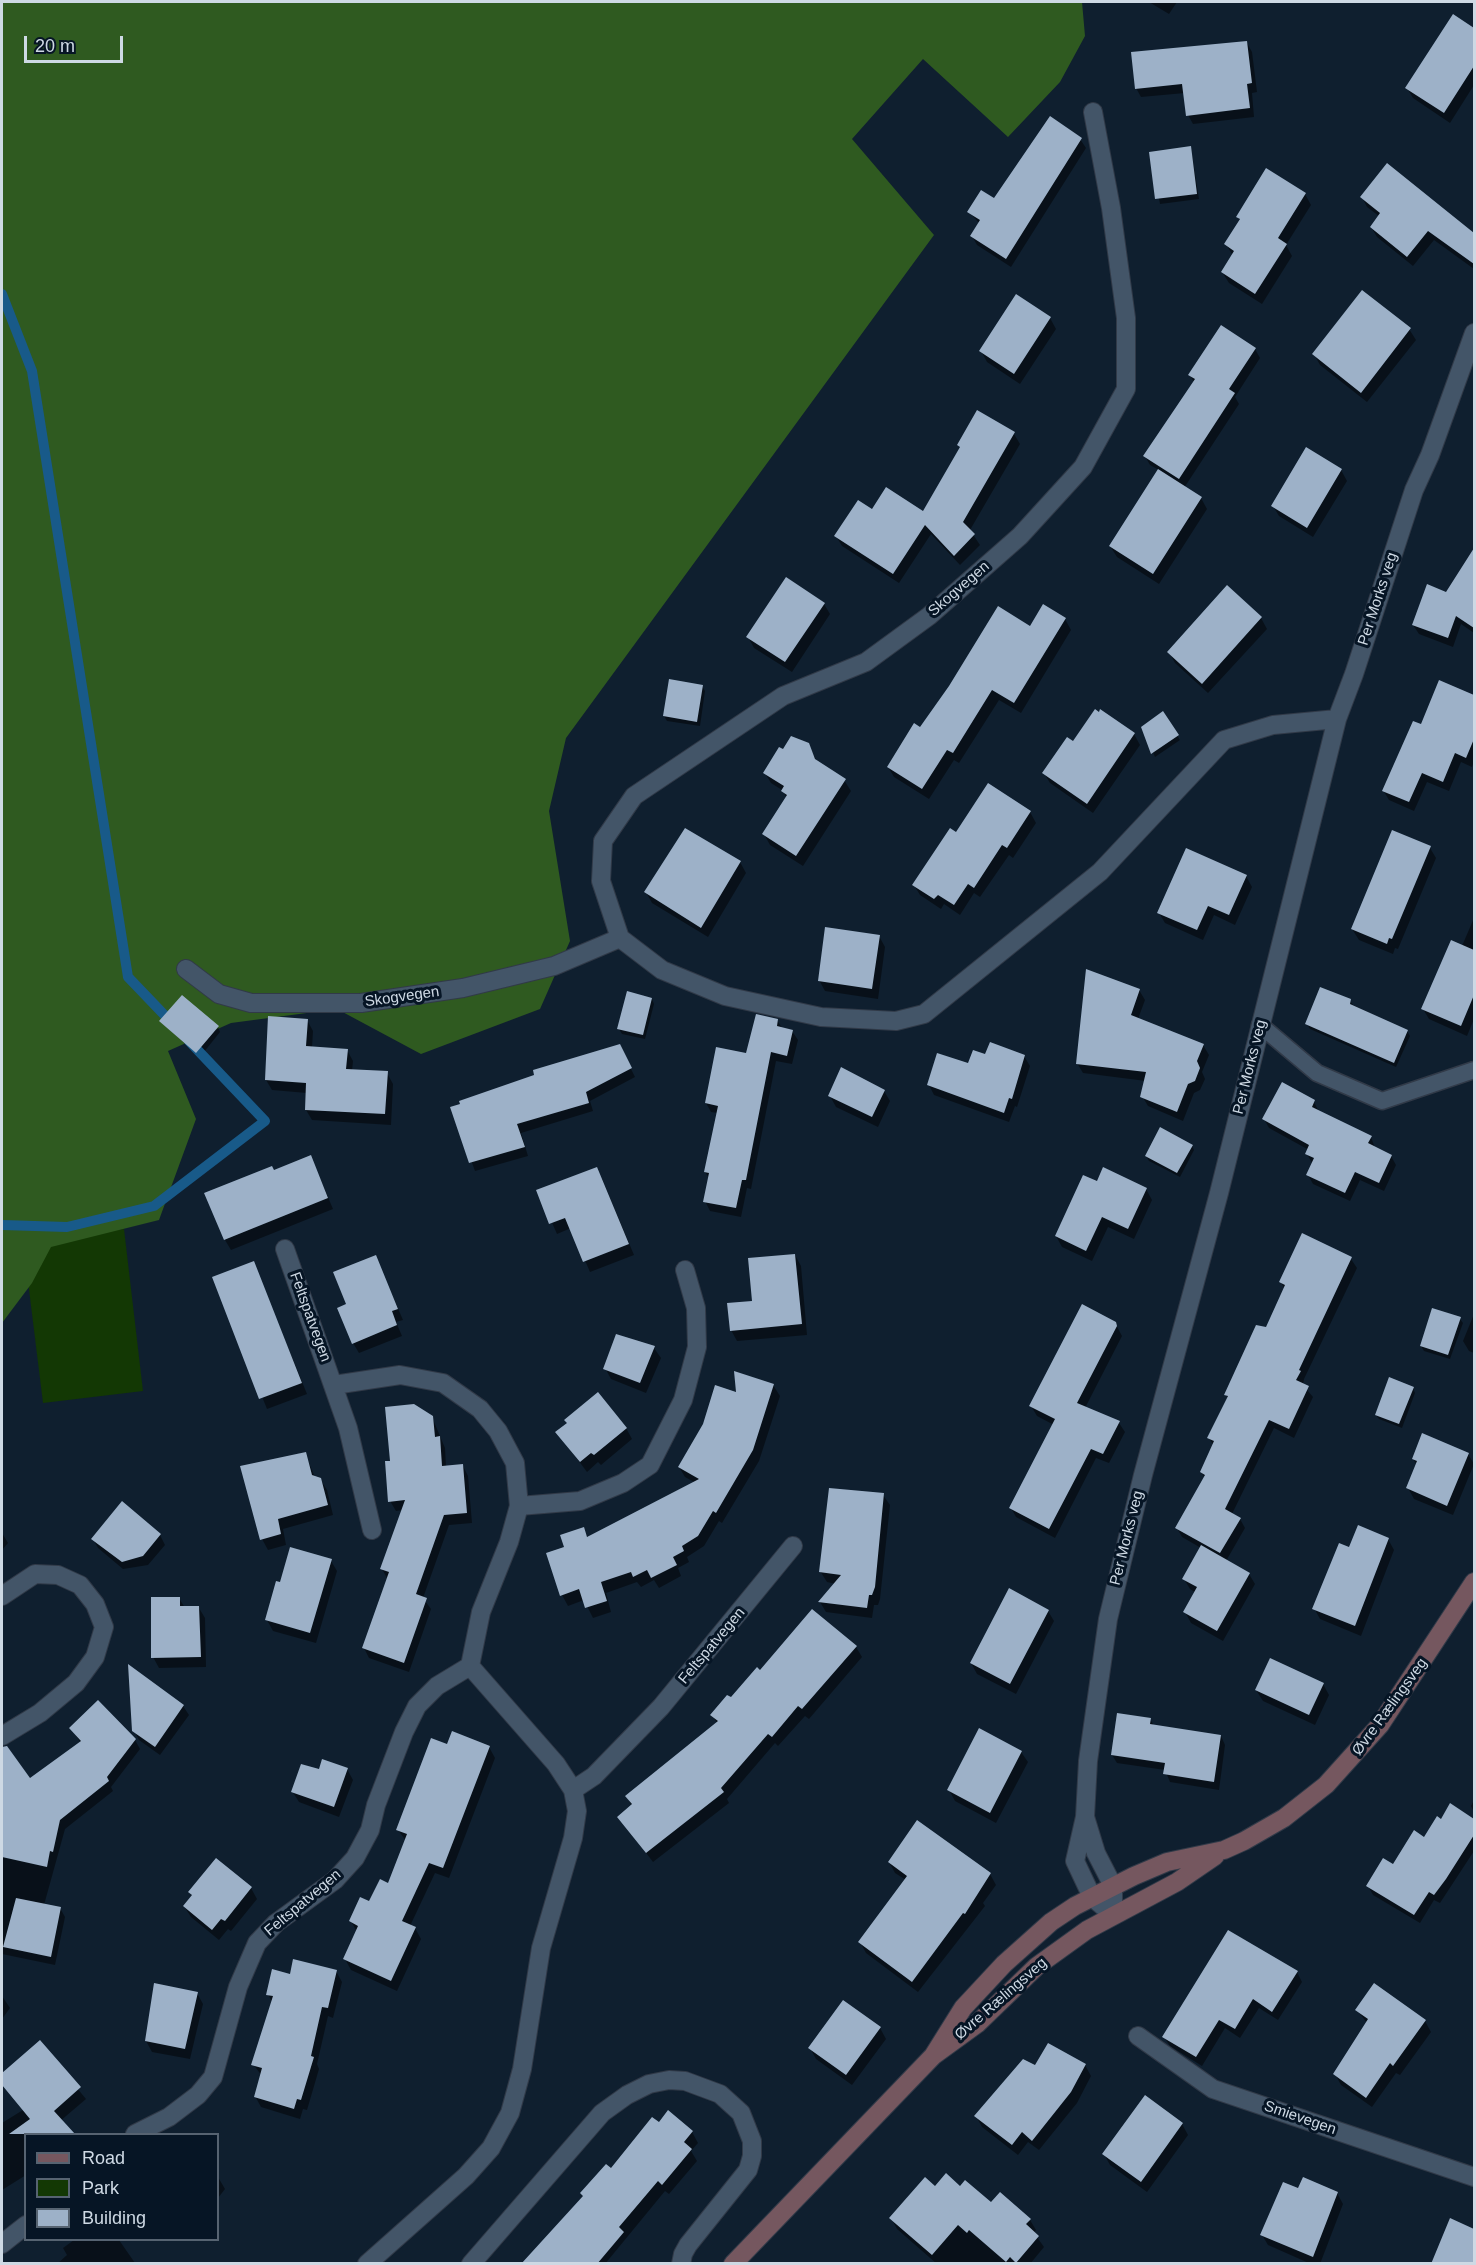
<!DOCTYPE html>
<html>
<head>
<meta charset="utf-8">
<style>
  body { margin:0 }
  #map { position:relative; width:1476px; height:2265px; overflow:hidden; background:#0f1f2f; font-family:Helvetica,sans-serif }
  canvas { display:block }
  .frame { position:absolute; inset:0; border:3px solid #ced9e4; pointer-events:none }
  .legend { position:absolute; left:24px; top:2133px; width:195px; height:108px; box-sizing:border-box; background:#061525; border:2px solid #566371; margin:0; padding:8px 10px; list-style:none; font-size:18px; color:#ced9e4 }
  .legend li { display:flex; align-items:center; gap:12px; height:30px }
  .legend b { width:30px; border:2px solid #566371 }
  .scale { position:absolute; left:24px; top:36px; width:99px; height:27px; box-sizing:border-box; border:3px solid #ced9e4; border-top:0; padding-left:8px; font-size:18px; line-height:21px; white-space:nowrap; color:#ced9e4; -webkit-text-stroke:4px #061525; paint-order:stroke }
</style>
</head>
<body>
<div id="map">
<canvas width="1476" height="2265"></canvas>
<div class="frame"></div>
<ul class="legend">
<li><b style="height:8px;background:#75575f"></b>Road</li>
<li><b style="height:16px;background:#133804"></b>Park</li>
<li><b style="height:16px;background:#9db1c8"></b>Building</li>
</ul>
<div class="scale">20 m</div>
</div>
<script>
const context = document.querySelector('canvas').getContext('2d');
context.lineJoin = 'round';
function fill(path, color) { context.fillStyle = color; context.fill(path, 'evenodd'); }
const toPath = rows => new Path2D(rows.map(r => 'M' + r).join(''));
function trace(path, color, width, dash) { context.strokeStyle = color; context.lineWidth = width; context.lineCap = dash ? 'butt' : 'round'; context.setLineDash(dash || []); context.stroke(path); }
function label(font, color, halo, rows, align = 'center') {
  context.font = font + ' Helvetica,sans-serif'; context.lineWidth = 6; context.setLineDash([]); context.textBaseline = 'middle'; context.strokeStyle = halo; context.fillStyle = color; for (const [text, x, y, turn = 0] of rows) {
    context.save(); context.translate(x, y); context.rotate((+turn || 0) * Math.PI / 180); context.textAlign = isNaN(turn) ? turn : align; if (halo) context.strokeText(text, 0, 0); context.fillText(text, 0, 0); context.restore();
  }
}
const green = toPath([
  [124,1229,143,1391,43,1403,23,1241]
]);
const forest = toPath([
  [2,2,1082,2,1085,36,1060,82,1008,137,923,59,852,139,934,235,566,738,549,811,570,941,540,1009,421,1054,337,1009,231,1023,168,1051,196,1119,159,1220,51,1247,32,1283,2,1323]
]);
const shadow = toPath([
  [1149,2,1177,2,1169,14],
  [1453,16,1474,30,1474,85,1450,123,1413,98,1407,88],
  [1247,43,1252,52,1257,92,1252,93,1254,117,1193,124,1188,115,1185,93,1141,97,1136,88],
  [1080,139,1086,148,1011,267,977,245,972,236,980,224,969,212,995,200],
  [1191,148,1199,199,1160,204,1151,153],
  [1387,165,1474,235,1474,269,1434,240,1413,266,1377,237,1371,227,1379,216,1367,207,1362,197],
  [1267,170,1305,194,1311,205,1286,245,1292,256,1262,304,1229,283,1222,272,1233,256,1226,244,1240,221,1238,217],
  [1017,296,1050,318,1056,329,1020,384,987,362,981,351],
  [1409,329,1416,340,1367,402,1320,365,1314,354],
  [1255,349,1260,358,1235,397,1239,404,1184,488,1201,498,1207,509,1159,584,1117,557,1110,546,1159,470,1150,465,1145,456,1194,382,1190,375],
  [1014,434,1020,444,970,530,980,545,960,565,931,534,899,583,842,546,836,536,872,511,923,513],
  [1341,470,1347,481,1313,537,1279,516,1273,506],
  [1474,550,1474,633,1461,624,1453,647,1419,634,1413,625,1447,594],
  [824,604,830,614,792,672,754,648,748,637],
  [1261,618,1267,629,1208,693,1175,663,1169,652],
  [1065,619,1071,630,1021,713,999,700,959,763,954,760,929,799,894,777,888,767,920,729,1030,628],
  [1440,682,1474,696,1474,761,1472,767,1461,762,1449,791,1427,782,1414,811,1389,800,1383,790,1421,726],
  [702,686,705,691,700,726,667,721,664,716],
  [1163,713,1180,740,1155,757,1143,728],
  [1134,734,1140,745,1093,813,1050,783,1044,773,1073,743],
  [808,744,817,762,844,780,851,791,803,866,770,845,764,834,787,798,782,790,771,783,765,773,783,751],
  [1030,812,1036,823,1013,858,1009,855,980,897,974,893,960,915,944,904,941,909,920,895,914,885,956,834],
  [1430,848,1436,858,1398,949,1395,948,1393,954,1359,940,1352,929],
  [740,862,746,873,708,937,652,903,646,892],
  [1246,876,1252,887,1235,925,1214,915,1203,940,1165,923,1159,913],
  [1474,918,1474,1019,1467,1036,1429,1019,1423,1009,1462,946],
  [879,936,885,947,878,999,825,991,819,980],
  [1139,990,1145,1000,1138,1019,1203,1045,1209,1055,1202,1072,1205,1079,1200,1090,1194,1093,1183,1121,1148,1106,1142,1096,1146,1081,1083,1073,1077,1063],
  [652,999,654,1004,645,1039,622,1034,619,1029],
  [1350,1001,1353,1005,1407,1031,1410,1036,1396,1067,1310,1029,1307,1024],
  [307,1020,313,1031,312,1048,347,1050,353,1061,352,1071,387,1073,393,1084,391,1125,312,1120,306,1110,307,1093,272,1090,266,1080],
  [777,1020,782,1028,792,1031,798,1040,792,1064,776,1061,751,1189,747,1188,741,1217,710,1211,705,1201,709,1178,705,1172,718,1113,711,1112,706,1103],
  [161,1022,218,1027,220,1032,200,1057],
  [624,1055,635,1077,590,1101,593,1111,521,1133,528,1156,475,1171,452,1108],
  [1024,1056,1030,1066,1017,1107,1015,1106,1009,1122,934,1095,929,1085,969,1065],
  [884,1091,890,1101,878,1127,836,1107,830,1096],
  [1314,1102,1319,1112,1371,1137,1375,1148,1391,1156,1396,1165,1384,1191,1360,1180,1350,1201,1313,1184,1308,1175,1312,1163,1307,1154,1309,1150,1269,1128,1264,1119],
  [1192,1146,1194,1150,1180,1177,1149,1161,1146,1156],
  [311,1157,333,1209,231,1250,225,1240,274,1172],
  [602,1179,634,1255,590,1272,571,1228,557,1234,538,1191],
  [1098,1183,1146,1189,1152,1200,1134,1239,1108,1227,1092,1261,1062,1247,1056,1236],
  [1303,1235,1351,1259,1357,1268,1304,1379,1303,1385,1313,1397,1294,1438,1274,1428,1232,1514,1240,1519,1245,1528,1226,1561,1249,1574,1255,1584,1223,1641,1191,1623,1185,1612,1196,1593,1190,1589,1184,1579,1201,1548,1182,1537,1177,1528,1205,1478,1201,1472,1214,1446,1209,1438,1228,1398,1226,1394,1266,1329,1285,1290,1281,1282],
  [795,1255,801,1266,807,1335,737,1341,731,1330],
  [375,1256,403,1320,396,1322,402,1336,359,1353,353,1343,348,1305],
  [253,1262,307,1394,267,1409,214,1278],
  [1474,1314,1474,1353,1469,1351,1463,1341],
  [1460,1319,1463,1323,1450,1359,1424,1351,1421,1346],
  [1115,1323,1122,1336,1085,1408,1119,1423,1125,1432,1109,1463,1096,1458,1055,1538,1016,1517,1011,1508,1054,1425,1037,1416,1031,1406],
  [617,1336,654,1348,661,1358,646,1393,611,1379,605,1368],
  [773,1385,780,1396,759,1461,722,1523,719,1521,704,1546,687,1557,689,1562,678,1568,681,1576,659,1588,654,1580,641,1587,637,1582,606,1593,611,1612,593,1618,584,1600,568,1606,562,1595,566,1548,583,1529,588,1538,694,1482,685,1477,679,1467,738,1394],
  [1413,1388,1415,1393,1402,1428,1379,1419,1376,1415],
  [432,1417,445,1448,446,1467,463,1466,468,1476,472,1523,449,1525,423,1598,431,1609,409,1672,369,1658,364,1648,388,1580,382,1569,403,1510,396,1511,390,1501,392,1462],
  [626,1428,632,1439,601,1465,598,1462,587,1472,557,1432],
  [305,1454,315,1477,320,1479,327,1490,333,1515,283,1529,286,1545,268,1550,262,1539],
  [1468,1454,1474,1464,1453,1515,1414,1499,1408,1488,1417,1465,1413,1459],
  [883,1495,890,1505,880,1599,878,1605,874,1605,872,1618,826,1612,820,1602,836,1584,827,1582,820,1571],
  [2,1533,8,1543,2,1550],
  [160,1535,165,1545,148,1565,123,1569,98,1548,93,1539],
  [1388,1539,1394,1550,1361,1636,1320,1619,1314,1608,1350,1549],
  [331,1561,337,1571,316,1643,273,1631,267,1620,281,1584],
  [179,1598,185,1608,199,1608,205,1618,206,1667,159,1668,153,1657],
  [1048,1611,1054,1621,1016,1694,977,1674,971,1663],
  [856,1647,862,1657,809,1719,805,1716,778,1746,775,1743,727,1799,729,1803,653,1862,619,1817,632,1806,627,1797,717,1723,712,1715,760,1672],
  [1323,1684,1329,1695,1315,1725,1263,1701,1256,1690],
  [183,1706,189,1715,160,1755,139,1740,134,1730],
  [1150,1719,1154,1726,1221,1736,1225,1745,1219,1790,1170,1782,1165,1770,1117,1763,1112,1755],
  [71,1728,135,1740,140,1749,111,1787,113,1791,65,1829,44,1905,60,1908,65,1917,55,1965,2,1954,2,1846,29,1851,2,1812,2,1772,16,1762,29,1780,81,1743],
  [448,1746,489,1747,495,1758,449,1878,435,1873,410,1926,415,1928,421,1939,397,1991,351,1970,345,1959,357,1932,351,1921,389,1885,406,1841,398,1830],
  [1021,1752,1028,1762,996,1823,955,1801,949,1790],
  [347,1769,353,1780,339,1817,299,1802,292,1791,320,1771],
  [1474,1800,1474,1812,1471,1806],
  [1451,1806,1474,1820,1474,1851,1440,1903,1434,1900,1420,1923,1373,1895,1368,1886,1424,1839,1442,1821],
  [889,1862,990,1874,996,1885,983,1903,985,1906,918,1992,866,1953,860,1942,906,1880,895,1873],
  [251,1888,257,1899,231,1931,228,1929,219,1940,191,1917,184,1906,192,1896,190,1892],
  [336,1971,342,1982,333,2018,328,2016,317,2064,319,2069,307,2110,303,2109,300,2119,261,2107,255,2096,262,2076,253,2064,272,2002,268,1994,291,1975],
  [1297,1972,1302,1982,1278,2020,1259,2008,1240,2038,1225,2028,1202,2066,1170,2046,1164,2037],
  [197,1993,203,2004,190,2059,152,2052,146,2041],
  [2,1996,10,2008,2,2019],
  [1357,2010,1425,2021,1431,2032,1400,2075,1396,2073,1372,2107,1341,2085,1335,2074,1367,2023],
  [880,2028,886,2039,852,2085,816,2059,810,2048],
  [39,2042,86,2099,59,2122,11,2082],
  [1085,2065,1091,2076,1077,2103,1039,2150,1028,2142,1018,2155,982,2127,976,2116,1036,2067],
  [23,2110,41,2134,26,2134,26,2175,2,2190,2,2123],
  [659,2124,692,2132,698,2143,691,2151,697,2161,669,2194,665,2191,605,2264,524,2264,611,2170],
  [1182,2124,1188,2135,1147,2192,1110,2165,1104,2154],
  [218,2177,225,2189,218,2198],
  [936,2188,961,2188,991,2205,1030,2220,1036,2230,1034,2233,1044,2247,1030,2264,937,2264,897,2229,891,2218],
  [1299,2190,1337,2193,1343,2204,1320,2264,1311,2264,1268,2245,1262,2235],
  [74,2240,119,2240,135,2263,57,2264,67,2255,63,2248]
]);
const stream = toPath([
  [2,294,32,371,128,977,174,1025],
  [2,1225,67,1227,154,1206,265,1121,189,1041]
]);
const building = toPath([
  [1453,14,1474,28,1474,66,1444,113,1405,88],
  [1247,41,1252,83,1247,84,1250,108,1186,116,1182,84,1135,89,1131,52],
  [1050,116,1082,138,1006,259,970,236,980,220,967,212,981,190,994,198],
  [1191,146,1197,194,1155,199,1149,152],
  [1387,163,1474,233,1474,264,1428,231,1407,257,1370,227,1380,213,1360,197],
  [1266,168,1306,193,1278,238,1287,244,1255,294,1221,272,1234,251,1224,244,1240,219,1236,217],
  [1362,290,1411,328,1361,393,1312,354],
  [1016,294,1051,317,1014,374,979,351],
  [1221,325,1256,348,1229,389,1235,393,1179,479,1143,456,1195,379,1188,375],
  [977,410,1015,432,963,522,975,534,954,556,925,525,893,574,834,536,858,500,872,509,886,487,923,511,960,447,957,445],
  [1306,447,1342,469,1307,528,1271,506],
  [1158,469,1202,497,1153,574,1109,546],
  [1474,548,1474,628,1456,616,1448,638,1412,625,1427,584,1446,592],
  [786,577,825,603,785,662,746,637],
  [1227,585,1262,617,1202,684,1167,652],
  [1043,604,1066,618,1014,703,992,690,953,753,947,750,922,789,887,767,914,723,920,727,949,686,998,606,1030,626],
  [669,679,703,685,697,722,663,716],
  [1439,680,1474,695,1474,739,1466,758,1455,753,1443,782,1422,773,1409,802,1382,791,1413,721,1421,724],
  [1095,709,1099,712,1100,709,1135,733,1087,804,1042,773,1067,737,1073,741],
  [1163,711,1179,735,1151,754,1141,727],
  [791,736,809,743,815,759,846,779,796,856,762,834,787,795,781,791,784,786,763,773,779,747,783,749],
  [988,783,1031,811,1007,848,1002,845,974,888,968,884,954,905,938,895,934,899,912,885,950,828,956,832],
  [685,828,741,861,701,928,644,892],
  [1392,830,1431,846,1392,939,1389,938,1387,944,1351,929],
  [1186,848,1247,875,1229,915,1208,906,1197,930,1157,913],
  [825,927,880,935,872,989,818,981],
  [1451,940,1474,950,1474,995,1461,1026,1421,1009],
  [1086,969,1140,989,1131,1015,1204,1044,1197,1061,1200,1068,1195,1081,1188,1084,1177,1112,1140,1097,1146,1072,1076,1064],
  [1320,987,1351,999,1350,1004,1408,1030,1394,1063,1305,1024],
  [627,991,652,998,643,1035,617,1029],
  [182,995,219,1026,196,1053,159,1021],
  [756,1014,778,1019,777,1026,793,1030,787,1056,771,1052,746,1180,742,1180,736,1208,703,1202,709,1173,704,1172,718,1106,705,1103,716,1047,746,1053],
  [268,1016,308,1019,306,1046,348,1049,346,1069,388,1071,385,1114,305,1110,306,1083,265,1080],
  [990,1042,1025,1055,1012,1099,1009,1098,1004,1113,927,1085,937,1053,968,1063,973,1050,985,1054],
  [620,1044,632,1068,586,1092,589,1103,517,1124,525,1147,469,1163,450,1107,460,1104,459,1101,534,1075,533,1070],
  [841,1067,885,1090,872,1117,828,1096],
  [1282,1082,1315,1100,1312,1107,1372,1136,1368,1143,1392,1155,1379,1183,1355,1172,1345,1193,1306,1175,1314,1158,1305,1154,1309,1145,1262,1119],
  [1160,1127,1193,1145,1177,1173,1145,1156],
  [311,1155,328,1198,224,1240,204,1193,272,1166,274,1170],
  [597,1167,629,1244,583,1262,565,1218,549,1224,536,1190],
  [1103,1167,1147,1188,1128,1229,1102,1217,1086,1251,1055,1236,1083,1175,1097,1181],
  [1302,1233,1352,1257,1299,1370,1301,1371,1296,1380,1309,1386,1289,1429,1269,1420,1225,1509,1241,1518,1220,1553,1175,1528,1205,1475,1200,1472,1214,1441,1207,1438,1228,1396,1224,1395,1256,1325,1266,1327,1285,1285,1279,1282],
  [795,1254,802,1324,730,1331,727,1303,752,1301,748,1258],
  [376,1255,398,1309,392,1311,397,1325,352,1344,337,1308,346,1304,333,1272],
  [254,1261,302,1383,259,1399,212,1277],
  [1082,1304,1116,1322,1117,1326,1077,1403,1120,1421,1103,1454,1091,1449,1049,1529,1009,1508,1055,1419,1029,1406],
  [1432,1308,1461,1317,1448,1355,1420,1346],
  [616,1334,655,1346,640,1383,603,1369],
  [734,1371,774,1384,753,1450,716,1513,713,1511,698,1536,682,1546,684,1551,673,1557,677,1565,651,1578,647,1570,633,1577,631,1572,601,1582,607,1601,585,1608,579,1589,560,1596,546,1553,564,1547,560,1535,584,1527,587,1537,699,1479,678,1467,703,1424,715,1385,736,1392],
  [1389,1377,1414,1387,1399,1424,1375,1415],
  [598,1392,627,1428,594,1455,591,1453,580,1462,555,1432,567,1423,564,1420],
  [414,1404,433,1416,435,1437,440,1436,442,1466,463,1464,467,1513,444,1515,416,1594,427,1598,404,1663,362,1648,389,1572,380,1569,405,1500,388,1502,385,1461,390,1461,385,1407],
  [1422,1433,1469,1453,1447,1506,1406,1488,1417,1461,1412,1459],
  [306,1452,312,1475,321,1478,328,1505,278,1519,281,1534,260,1540,240,1466],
  [829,1488,884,1493,875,1587,872,1595,869,1595,867,1608,818,1602,841,1575,819,1572],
  [122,1501,161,1534,143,1556,122,1562,91,1539],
  [1358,1525,1389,1538,1355,1626,1312,1609,1339,1543,1349,1547],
  [1201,1545,1250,1573,1217,1631,1183,1612,1197,1587,1182,1579],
  [290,1547,332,1559,310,1633,265,1620,276,1581,280,1582],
  [1009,1588,1049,1610,1010,1684,970,1663],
  [151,1597,180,1597,180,1606,199,1606,201,1657,151,1658],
  [812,1609,857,1646,802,1709,798,1706,772,1737,768,1734,721,1788,724,1792,646,1853,617,1817,632,1804,625,1796,718,1721,710,1715,727,1695,731,1697,757,1667,760,1670],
  [1270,1658,1324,1683,1309,1715,1255,1690],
  [128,1664,184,1705,155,1747,132,1731],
  [98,1700,136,1739,107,1777,109,1781,60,1820,53,1852,50,1851,47,1867,2,1857,2,1747,7,1746,30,1778,81,1741,69,1728],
  [1117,1713,1151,1718,1150,1724,1221,1735,1214,1782,1163,1774,1165,1763,1111,1755],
  [979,1728,1022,1751,990,1813,947,1790],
  [452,1731,490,1746,443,1868,429,1863,402,1921,416,1927,391,1981,343,1959,358,1926,349,1921,360,1897,369,1901,380,1879,388,1883,407,1834,396,1830,431,1738,447,1744],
  [322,1759,348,1768,334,1807,291,1792,301,1764,319,1769],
  [1450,1803,1474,1819,1474,1835,1446,1879,1434,1895,1429,1892,1414,1915,1366,1886,1383,1858,1393,1864,1414,1830,1424,1837,1437,1816,1441,1819],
  [917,1820,991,1873,965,1914,963,1913,912,1982,858,1942,907,1876,888,1862],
  [216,1858,252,1887,225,1921,221,1919,212,1930,183,1906,192,1895,188,1892],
  [16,1898,61,1907,51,1957,3,1947],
  [1228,1930,1298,1971,1272,2012,1253,1999,1235,2029,1219,2020,1196,2057,1162,2037],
  [293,1959,337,1970,328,2008,322,2007,311,2056,314,2057,301,2100,297,2099,294,2109,254,2097,262,2068,251,2065,273,1996,266,1995,272,1969,290,1974],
  [154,1983,198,1992,185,2049,145,2041],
  [1374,1983,1426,2020,1393,2066,1390,2063,1366,2098,1333,2074,1368,2019,1355,2010],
  [843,2000,881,2027,846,2075,808,2048],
  [40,2040,81,2087,54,2111,75,2134,9,2134,30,2119,2,2085,2,2073],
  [1048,2043,1086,2064,1071,2092,1032,2141,1022,2132,1012,2145,974,2116,1023,2059,1035,2065],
  [1145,2095,1183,2123,1141,2182,1102,2154],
  [668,2110,693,2131,684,2142,692,2149,662,2185,658,2181,619,2227,624,2232,597,2264,521,2264,583,2196,580,2193,606,2164,611,2168,652,2117,659,2122],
  [946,2173,960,2186,965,2180,991,2202,1000,2192,1031,2219,1026,2224,1039,2236,1016,2263,1010,2257,1006,2262,969,2230,967,2233,958,2225,932,2255,889,2218,925,2177,935,2186],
  [1303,2177,1338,2192,1313,2257,1260,2235,1283,2182,1298,2188],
  [1450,2218,1474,2229,1474,2264,1431,2264]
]);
const service = toPath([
  [1260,1025,1317,1073,1382,1101,1474,1070]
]);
const minor = toPath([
  [1093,112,1111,208,1126,318,1126,389,1083,467,1020,536,929,616,866,662,783,696,634,796,603,841,601,881,620,938,662,970,725,996,821,1017,896,1021,924,1014,1100,872,1224,740,1273,725,1337,719],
  [186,969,219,994,251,1003,361,1003,463,988,554,966,620,938],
  [285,1249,348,1428,372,1530],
  [519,1506,580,1501,623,1483,650,1465,683,1400,697,1347,696,1308,685,1270],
  [2,1596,35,1574,58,1575,80,1585,95,1604,104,1627,95,1657,76,1683,40,1713,2,1736],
  [573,1790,594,1776,661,1707,793,1546],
  [1085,1817,1096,1853,1113,1886,1113,1915],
  [1113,1915,1092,1897,1075,1861,1085,1817,1088,1761,1108,1619,1143,1475,1219,1193,1337,719,1354,674,1414,490,1430,455,1474,333],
  [1138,2036,1213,2089,1474,2177],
  [135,2134,169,2117,198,2095,213,2077,238,1987,257,1943,276,1923,335,1880,355,1858,370,1830,376,1805,404,1732,417,1706,437,1686,470,1666,481,1612,509,1542,519,1506,515,1463,498,1431,480,1409,443,1383,400,1375,334,1385],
  [2,2244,26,2225],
  [367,2264,466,2176,491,2148,510,2113,522,2069,541,1948,573,1838,577,1811,573,1790,556,1764,470,1666],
  [471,2264,602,2113,627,2095,649,2084,669,2080,685,2081,720,2094,741,2113,752,2141,752,2156,748,2170,688,2245,683,2254,681,2264]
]);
const secondary = toPath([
  [933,2056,963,2008,1004,1964,1051,1922,1075,1906,1134,1876,1167,1862,1224,1850,1244,1841,1284,1818,1326,1785,1380,1725,1474,1582],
  [733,2264,933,2056,977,2024,1037,1966,1087,1930,1177,1882,1215,1856]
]);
const streetNames = [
  ["Skogvegen",959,589,-41],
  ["Per Morks veg",1378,599,-72],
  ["Skogvegen",402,997,-8],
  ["Per Morks veg",1250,1067,-76],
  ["Feltspatvegen",310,1317,70],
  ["Per Morks veg",1127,1538,-76],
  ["Feltspatvegen",712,1646,-50],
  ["Øvre Rælingsveg",1390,1707,-54],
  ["Feltspatvegen",303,1903,-40],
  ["Øvre Rælingsveg",1001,1999,-41],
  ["Smievegen",1300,2118,19]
];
fill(green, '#133804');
fill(forest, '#2f5a20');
fill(shadow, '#0007');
trace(stream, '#185a89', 10);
fill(building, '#9db1c8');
trace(service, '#313a48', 19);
trace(minor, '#313a48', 20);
trace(secondary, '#313a48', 20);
trace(service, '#435568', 16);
trace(minor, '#435568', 18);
trace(secondary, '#75575f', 18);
label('15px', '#ced9e4', '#061525', streetNames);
</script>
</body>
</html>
